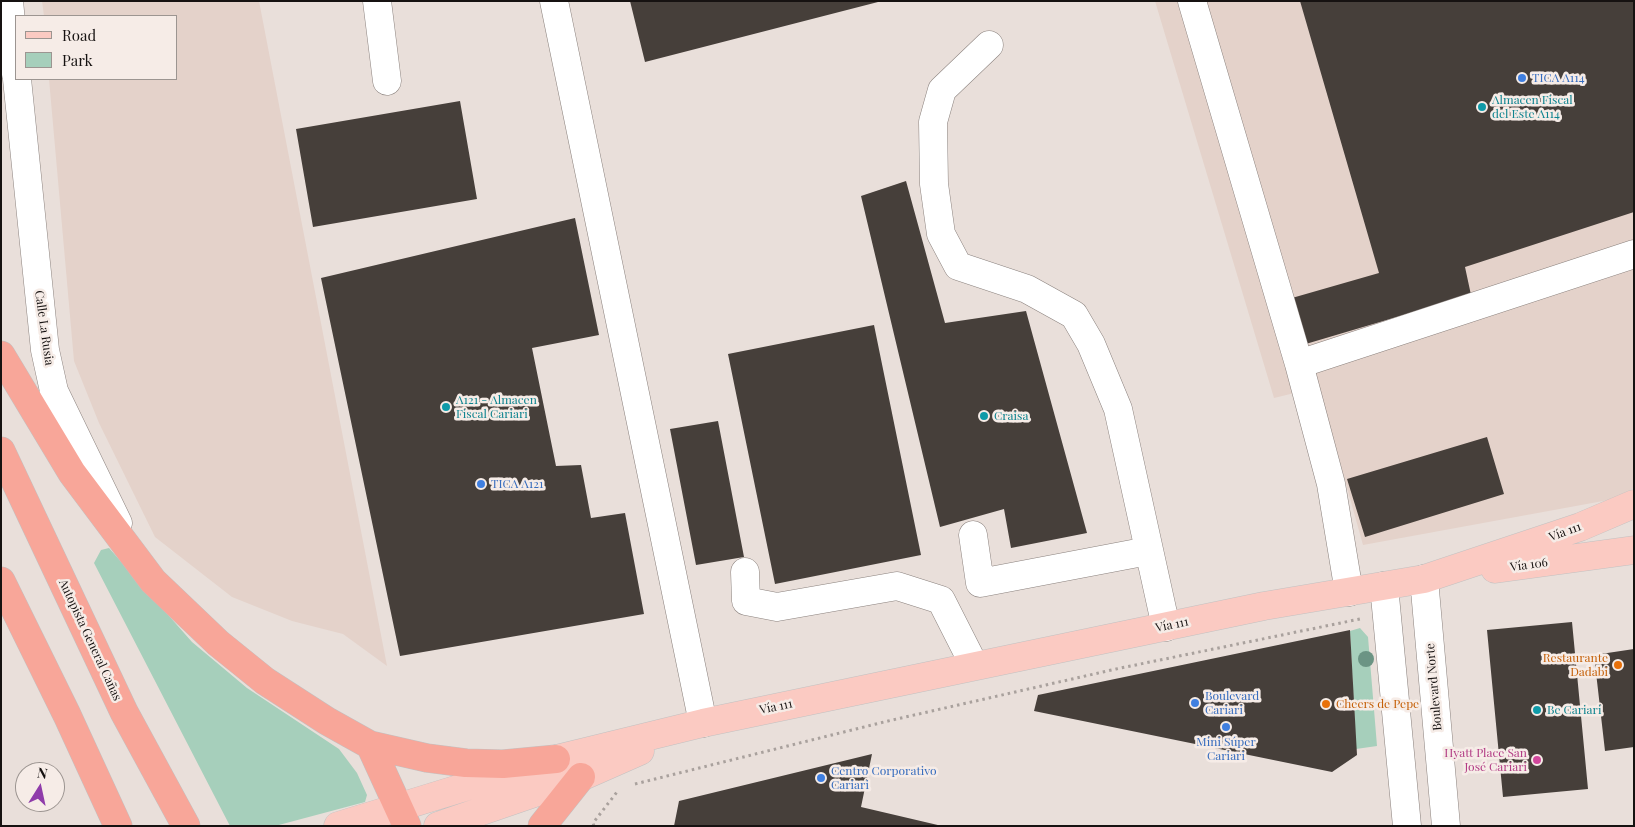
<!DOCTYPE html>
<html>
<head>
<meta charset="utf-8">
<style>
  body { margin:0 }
  #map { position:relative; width:1635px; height:827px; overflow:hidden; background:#e9dfda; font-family:"Playfair Display",serif }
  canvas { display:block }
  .frame { position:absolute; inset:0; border:2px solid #161211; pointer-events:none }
  .legend { position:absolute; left:15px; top:15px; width:162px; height:65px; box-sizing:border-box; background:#f6ece7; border:1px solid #9c9591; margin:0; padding:6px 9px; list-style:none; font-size:15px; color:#161211 }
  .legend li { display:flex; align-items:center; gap:10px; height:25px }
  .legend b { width:25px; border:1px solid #9c9591 }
  .north { position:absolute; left:15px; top:762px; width:50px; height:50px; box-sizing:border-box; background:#f6ece7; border:1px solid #9c9591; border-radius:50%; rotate:10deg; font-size:14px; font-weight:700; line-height:20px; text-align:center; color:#161211 }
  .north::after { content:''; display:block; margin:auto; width:18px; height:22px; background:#8f3caa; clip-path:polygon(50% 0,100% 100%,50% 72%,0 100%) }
</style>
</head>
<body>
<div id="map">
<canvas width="1635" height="827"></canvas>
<div class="frame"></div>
<ul class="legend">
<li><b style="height:6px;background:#fbcac2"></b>Road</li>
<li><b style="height:14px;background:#a6cfbb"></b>Park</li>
</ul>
<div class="north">N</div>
</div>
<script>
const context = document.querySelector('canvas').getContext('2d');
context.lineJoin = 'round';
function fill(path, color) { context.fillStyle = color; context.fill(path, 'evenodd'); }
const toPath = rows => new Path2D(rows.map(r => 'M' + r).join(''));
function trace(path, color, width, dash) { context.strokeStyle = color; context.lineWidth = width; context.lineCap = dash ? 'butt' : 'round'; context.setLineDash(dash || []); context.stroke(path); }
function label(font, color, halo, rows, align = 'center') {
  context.font = font + ' "Playfair Display",serif'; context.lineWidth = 5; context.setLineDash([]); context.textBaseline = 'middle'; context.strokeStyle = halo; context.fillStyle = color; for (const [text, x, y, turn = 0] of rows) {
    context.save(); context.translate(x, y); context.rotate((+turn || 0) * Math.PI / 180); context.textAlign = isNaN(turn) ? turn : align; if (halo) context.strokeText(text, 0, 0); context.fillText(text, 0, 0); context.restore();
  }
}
const built = toPath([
  [42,1,259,1,387,666,343,634,292,621,232,597,155,537,99,423,74,361,49,79,176,79,176,16,44,16],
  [1155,1,1634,1,1634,488,1614,499,1363,545,1319,387,1274,398]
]);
const green = toPath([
  [109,548,192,642,247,688,339,749,357,773,367,795,365,802,275,826,230,826,94,563,101,550],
  [1360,628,1368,637,1377,746,1356,749,1350,631]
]);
const building = toPath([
  [630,1,878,1,878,2,645,62],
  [1300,1,1634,1,1634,212,1465,267,1471,295,1299,346,1285,300,1379,273],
  [460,101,477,199,313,227,296,129],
  [906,181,945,323,1026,311,1087,533,1011,548,1004,509,940,527,861,196],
  [575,218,599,335,532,348,556,466,581,465,591,518,625,513,644,614,400,656,321,278],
  [874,325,921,555,775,584,728,354],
  [718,421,744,557,696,565,670,429],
  [1487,437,1504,494,1365,537,1347,479],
  [1572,622,1588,789,1503,797,1487,630],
  [1350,630,1357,755,1332,772,1034,711,1038,695],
  [1634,649,1634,747,1605,751,1594,655],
  [872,754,861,807,942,826,674,826,679,801]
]);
const path = toPath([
  [635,784,888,721,1116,669,1360,619],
  [594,826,593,823,617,792]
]);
const minor = toPath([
  [9,1,16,74],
  [377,1,387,81],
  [554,1,703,723],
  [1192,1,1299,364,1331,484,1349,592],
  [989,45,942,90,933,122,934,184,941,234,958,266,1027,289,1074,315,1091,344,1118,409,1166,627],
  [17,79,45,350,54,391,118,523],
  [1299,364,1634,254],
  [973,535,980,583,1148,551],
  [745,572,746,601,777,607,897,586,941,600,974,665],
  [1424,579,1446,826],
  [1384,586,1407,826]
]);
const major = toPath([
  [1495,569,1634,550],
  [338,826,556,759,703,723,1264,606,1424,579,1580,527,1634,504],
  [438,826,581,777,640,751]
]);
const highway = toPath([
  [1,355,72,473,153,581,218,643,265,681,327,721,370,745,427,758,466,763,503,764,556,759],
  [1,451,124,712,186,826],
  [1,581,67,715,118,826],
  [370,745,407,826],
  [542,826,581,777]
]);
const trees = [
  [1366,659]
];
const markers = [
  [1522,78,5,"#3f7fe0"],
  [1482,107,5,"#0f9aa8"],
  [446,407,5,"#0f9aa8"],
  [984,416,5,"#0f9aa8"],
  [481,484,5,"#3f7fe0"],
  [1618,665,5,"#e8710a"],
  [1195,703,5,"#3f7fe0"],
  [1326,704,5,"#e8710a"],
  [1537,710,5,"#0f9aa8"],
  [1226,727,5,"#3f7fe0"],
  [1537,760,5,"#d1479c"],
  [821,778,5,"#3f7fe0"]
];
const shopNames = [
  ["TICA A114",1532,78],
  ["TICA A121",491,484],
  ["Boulevard",1205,696],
  ["Cariari",1205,710],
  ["Mini Súper",1226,742,"center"],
  ["Cariari",1226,756,"center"],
  ["Centro Corporativo",831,771],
  ["Cariari",831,785]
];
const cultureNames = [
  ["Almacen Fiscal",1492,100],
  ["del Este A114",1492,114],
  ["A121 - Almacen",456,400],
  ["Fiscal Cariari",456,414],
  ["Craisa",994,416],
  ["Be Cariari",1547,710]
];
const streetNames = [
  ["Calle La Rusia",44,328,82],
  ["Vía 111",1565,532,-20],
  ["Vía 106",1529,565,-8],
  ["Vía 111",1172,625,-12],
  ["Autopista General Cañas",90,640,65],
  ["Boulevard Norte",1434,687,-95],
  ["Vía 111",776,707,-12]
];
const foodNames = [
  ["Restaurante",1608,658],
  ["Dadabi",1608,672],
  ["Cheers de Pepe",1336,704,"left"]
];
const hotelNames = [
  ["Hyatt Place San",1527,753],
  ["José Cariari",1527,767]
];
fill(built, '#e4d2ca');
fill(green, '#a6cfbb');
fill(building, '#463f3a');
trace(minor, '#8b827e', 29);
trace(major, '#c2c1c1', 29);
trace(highway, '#c2c1c1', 29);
trace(path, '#a9a19d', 3, [2.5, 4]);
trace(minor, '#fff', 28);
trace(major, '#fbcac2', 28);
trace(highway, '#f8a699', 28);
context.fillStyle = '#6b9484';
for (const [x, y] of trees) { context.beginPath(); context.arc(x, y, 8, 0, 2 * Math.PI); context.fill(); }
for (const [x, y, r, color] of markers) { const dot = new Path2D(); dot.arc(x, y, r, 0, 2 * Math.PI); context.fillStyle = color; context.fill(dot); trace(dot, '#f6ece7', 2); }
label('12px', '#366cbe', '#f6ece7', shopNames, 'left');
label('12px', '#0d838f', '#f6ece7', cultureNames, 'left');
label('12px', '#161211', '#f6ece7', streetNames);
label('12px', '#c56008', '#f6ece7', foodNames, 'right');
label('12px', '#b23c85', '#f6ece7', hotelNames, 'right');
</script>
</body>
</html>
